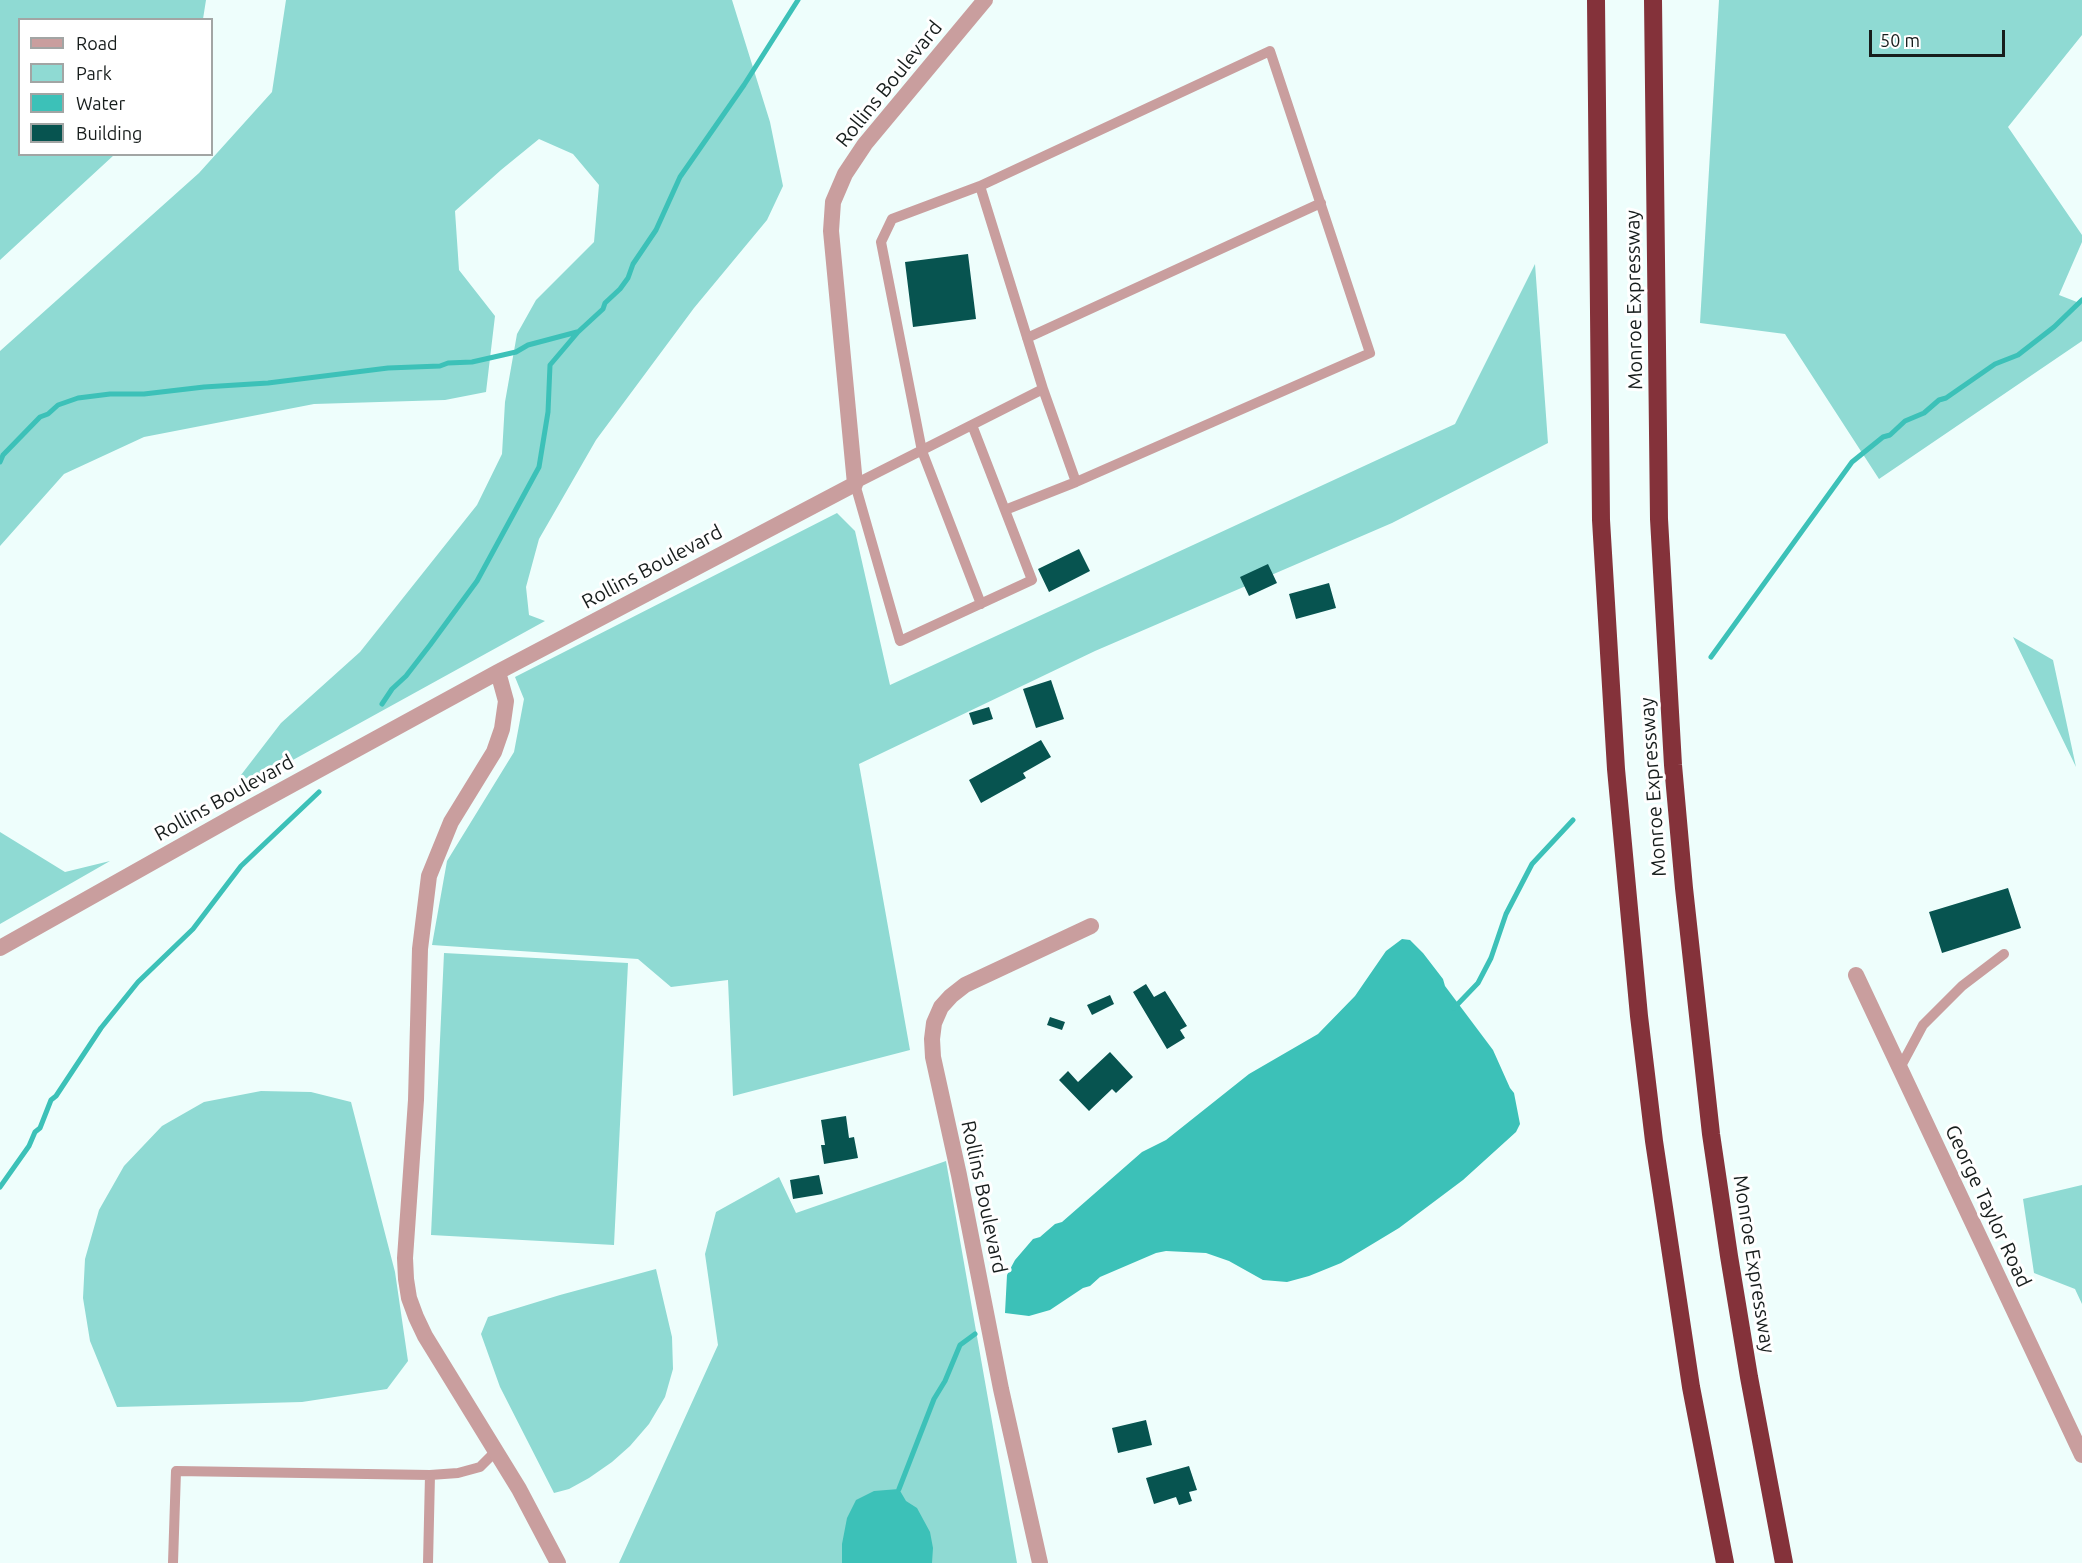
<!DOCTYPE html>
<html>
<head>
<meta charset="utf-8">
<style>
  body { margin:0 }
  #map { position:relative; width:2082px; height:1563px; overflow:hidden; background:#eefefc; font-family:Ubuntu,sans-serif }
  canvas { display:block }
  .legend { position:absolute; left:18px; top:18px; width:195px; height:138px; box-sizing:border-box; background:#fff; border:2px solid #a2a5a4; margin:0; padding:8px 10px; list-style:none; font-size:18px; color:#171d1c }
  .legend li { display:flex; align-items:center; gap:12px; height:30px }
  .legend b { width:30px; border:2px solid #a2a5a4 }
  .scale { position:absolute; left:1869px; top:30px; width:136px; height:27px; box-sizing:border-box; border:3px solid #171d1c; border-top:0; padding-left:8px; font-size:18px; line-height:21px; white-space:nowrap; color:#171d1c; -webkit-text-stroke:4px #fff; paint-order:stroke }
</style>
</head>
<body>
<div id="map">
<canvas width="2082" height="1563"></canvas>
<ul class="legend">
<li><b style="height:8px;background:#c99e9e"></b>Road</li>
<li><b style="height:16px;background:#8fdad3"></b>Park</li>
<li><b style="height:16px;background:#3cc1b8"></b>Water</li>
<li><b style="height:16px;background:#075450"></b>Building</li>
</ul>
<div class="scale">50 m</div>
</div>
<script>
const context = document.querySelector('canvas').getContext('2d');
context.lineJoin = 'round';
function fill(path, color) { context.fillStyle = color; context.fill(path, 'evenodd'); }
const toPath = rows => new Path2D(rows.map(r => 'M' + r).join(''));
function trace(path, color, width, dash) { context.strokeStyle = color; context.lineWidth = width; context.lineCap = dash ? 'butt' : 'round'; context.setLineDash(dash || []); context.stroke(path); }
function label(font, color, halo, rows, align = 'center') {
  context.font = font + ' Ubuntu,sans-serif'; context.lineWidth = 6; context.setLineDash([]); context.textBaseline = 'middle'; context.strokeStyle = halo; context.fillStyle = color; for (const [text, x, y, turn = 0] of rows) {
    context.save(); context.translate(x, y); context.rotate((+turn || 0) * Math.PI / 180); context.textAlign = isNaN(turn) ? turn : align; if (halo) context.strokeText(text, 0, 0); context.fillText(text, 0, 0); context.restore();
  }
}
const green = toPath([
  [0,0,206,0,203,19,20,20,20,154,114,155,0,260],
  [286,0,732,0,770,122,783,186,767,220,694,308,596,440,539,539,526,587,529,615,545,621,253,782,241,775,281,723,360,652,477,505,502,454,505,402,517,334,536,300,594,242,599,185,573,154,539,139,501,170,455,211,459,270,495,316,486,392,445,400,314,404,144,437,64,474,0,546,0,351,199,173,272,92],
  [1719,0,2082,0,2082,35,2008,127,2082,235,2082,242,2059,295,2082,304,2082,341,1879,479,1785,334,1700,323],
  [1535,264,1548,443,1392,523,1095,651,859,764,910,1050,733,1096,728,980,671,987,638,959,432,945,447,861,514,752,524,699,515,677,837,513,855,531,890,685,1455,424],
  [2013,637,2053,660,2076,767],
  [0,832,65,872,110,861,0,924],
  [444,953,628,963,614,1245,431,1235],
  [261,1091,311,1092,351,1102,395,1272,408,1361,387,1389,302,1402,117,1407,90,1341,83,1298,85,1259,99,1210,124,1166,162,1126,204,1102],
  [946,1161,1017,1563,619,1563,718,1345,705,1254,716,1212,779,1177,796,1213],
  [2082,1185,2082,1304,2075,1289,2034,1273,2023,1199],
  [656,1269,672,1337,673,1369,665,1397,649,1424,630,1446,612,1462,589,1478,569,1489,554,1493,500,1387,481,1334,488,1317,560,1295]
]);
const water = toPath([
  [1402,939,1410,940,1423,953,1443,979,1445,986,1493,1050,1510,1088,1514,1093,1520,1124,1516,1132,1463,1180,1399,1228,1341,1263,1309,1276,1287,1282,1263,1280,1229,1261,1206,1253,1166,1251,1156,1253,1100,1277,1090,1286,1083,1288,1050,1310,1029,1316,1005,1313,1007,1275,1015,1260,1033,1239,1040,1237,1055,1224,1062,1222,1142,1152,1166,1140,1249,1074,1318,1034,1355,996,1386,951],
  [899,1489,906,1501,917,1508,930,1532,933,1548,932,1563,842,1563,842,1544,847,1518,856,1500,874,1491]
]);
const stream = toPath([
  [0,462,3,455,40,417,48,414,58,405,78,398,110,394,144,394,204,387,268,383,388,368,440,366,448,363,472,362,516,352,528,345,577,332],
  [1711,657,1852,462,1883,437,1890,435,1905,421,1924,413,1939,400,1946,398,1995,364,2018,355,2054,327,2082,300],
  [382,704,392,689,406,676,430,645,477,581,539,467,548,412,550,365,578,332,603,309,605,303,620,289,628,278,633,264,656,230,680,177,744,85,798,0],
  [1454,1008,1478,983,1491,958,1506,914,1532,864,1573,820],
  [0,1187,29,1146,35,1132,40,1128,51,1100,56,1096,101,1028,138,982,193,929,241,866,319,792],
  [899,1489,934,1399,945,1381,960,1345,975,1334]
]);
const building = toPath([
  [968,254,976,319,913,327,905,262],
  [1079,549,1090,571,1049,592,1038,569],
  [1268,564,1277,583,1249,596,1240,577],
  [1329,583,1336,608,1296,619,1289,594],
  [1051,680,1064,719,1036,728,1023,689],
  [989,707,993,719,973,725,969,713],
  [1041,740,1051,757,1023,773,1026,778,981,803,969,780],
  [2008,888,2021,928,1942,953,1929,912],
  [1146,984,1154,997,1165,991,1187,1026,1180,1030,1185,1038,1167,1049,1133,992],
  [1110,995,1114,1004,1092,1015,1087,1005],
  [1050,1017,1065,1022,1062,1030,1047,1025],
  [1110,1052,1133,1077,1116,1093,1112,1089,1089,1111,1059,1080,1068,1071,1078,1082],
  [846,1116,849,1138,854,1137,858,1158,824,1164,821,1145,825,1145,821,1120],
  [819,1175,823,1194,793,1199,790,1180],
  [1146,1420,1152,1445,1118,1453,1112,1428],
  [1189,1466,1197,1490,1189,1492,1192,1501,1179,1505,1176,1497,1154,1504,1146,1478]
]);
const service = toPath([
  [980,186,892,219,881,242,922,451,981,604],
  [1027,338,1321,203],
  [972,425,1032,580,900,641,855,484,1043,389,1076,482,1370,353,1270,51,980,186,1043,389],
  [1005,510,1076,482],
  [1900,1068,1923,1025,1962,986,2004,954],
  [173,1563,176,1471,430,1475,458,1473,480,1467,496,1451],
  [428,1563,430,1475]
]);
const minor = toPath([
  [498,672,506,701,502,729,494,752,451,822,429,876,420,949,416,1100,405,1258,406,1279,409,1298,416,1317,425,1336,519,1489,558,1563],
  [0,948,240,813,498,672,855,484,831,231,833,202,845,174,865,144,985,0],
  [1856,975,2082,1455],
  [1040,1563,1001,1389,959,1175,933,1057,932,1039,934,1023,941,1007,951,996,965,985,1091,926]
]);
const motorway = toPath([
  [1596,0,1601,520,1616,769,1639,1016,1654,1141,1691,1387,1725,1563],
  [1653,0,1659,519,1673,765,1684,888,1711,1134,1729,1256,1749,1377,1784,1563]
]);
const streetNames = [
  ["Rollins Boulevard",889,84,-51],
  ["Monroe Expressway",1634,300,-91],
  ["Rollins Boulevard",652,567,-28],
  ["Monroe Expressway",1653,787,-94],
  ["Rollins Boulevard",224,798,-29],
  ["Rollins Boulevard",984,1197,78],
  ["George Taylor Road",1988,1206,65],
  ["Monroe Expressway",1754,1264,81]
];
fill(green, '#8fdad3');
fill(water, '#3cc1b8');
trace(stream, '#3cc1b8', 5);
fill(building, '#075450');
trace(service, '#c99e9e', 10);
trace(minor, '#c99e9e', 16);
trace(motorway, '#84323a', 18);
label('20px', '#171d1c', '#fff', streetNames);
</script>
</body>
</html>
